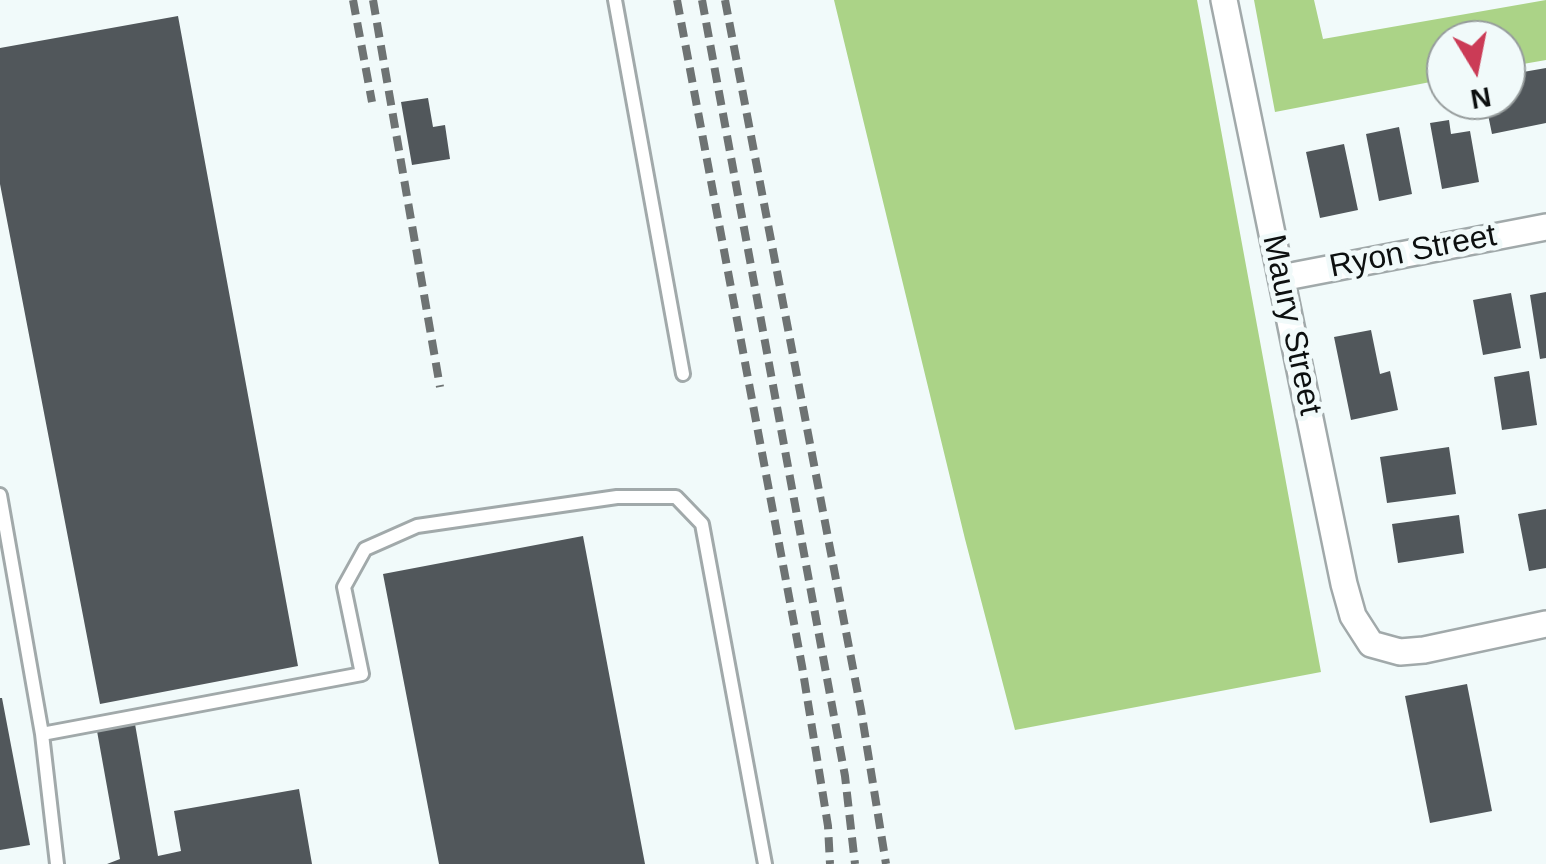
<!DOCTYPE html>
<html>
<head>
<meta charset="utf-8">
<style>
  body { margin:0 }
  #map { position:relative; width:1546px; height:864px; overflow:hidden; background:#f1fafa; font-family:Arial,sans-serif }
  canvas { display:block }
  .north { position:absolute; left:1426px; top:20px; width:100px; height:100px; box-sizing:border-box; background:#f1fafa; border:2px solid #969c9c; border-radius:50%; rotate:170deg; font-size:28px; font-weight:700; line-height:40px; text-align:center; color:#0d1010 }
  .north::after { content:''; display:block; margin:auto; width:35px; height:45px; background:#cb3b56; clip-path:polygon(50% 0,100% 100%,50% 72%,0 100%) }
</style>
</head>
<body>
<div id="map">
<canvas width="1546" height="864"></canvas>
<div class="north">N</div>
</div>
<script>
const context = document.querySelector('canvas').getContext('2d');
context.lineJoin = 'round';
function fill(path, color) { context.fillStyle = color; context.fill(path, 'evenodd'); }
const toPath = rows => new Path2D(rows.map(r => 'M' + r).join(''));
function trace(path, color, width, dash) { context.strokeStyle = color; context.lineWidth = width; context.lineCap = dash ? 'butt' : 'round'; context.setLineDash(dash || []); context.stroke(path); }
function label(font, color, halo, rows, align = 'center') {
  context.font = font + ' Arial,sans-serif'; context.lineWidth = 10; context.setLineDash([]); context.textBaseline = 'middle'; context.strokeStyle = halo; context.fillStyle = color; for (const [text, x, y, turn = 0] of rows) {
    context.save(); context.translate(x, y); context.rotate((+turn || 0) * Math.PI / 180); context.textAlign = isNaN(turn) ? turn : align; if (halo) context.strokeText(text, 0, 0); context.fillText(text, 0, 0); context.restore();
  }
}
const green = toPath([
  [834,0,1197,0,1321,672,1015,730,965,539],
  [1254,0,1314,0,1323,39,1546,0,1546,60,1506,67,1506,40,1446,40,1446,79,1275,112]
]);
const building = toPath([
  [178,16,298,666,100,704,0,184,0,48],
  [1546,68,1546,123,1492,134,1485,100,1506,100,1506,75],
  [428,98,433,127,445,125,450,159,412,165,401,102],
  [1449,120,1451,134,1470,131,1479,182,1442,189,1430,123],
  [1399,127,1412,194,1379,201,1366,134],
  [1344,144,1358,210,1320,218,1306,152],
  [1546,292,1546,358,1540,359,1530,295],
  [1511,293,1521,348,1483,355,1473,300],
  [1371,330,1380,374,1390,371,1398,410,1351,420,1334,337],
  [1529,371,1537,425,1502,430,1494,377],
  [1449,447,1456,494,1387,503,1380,457],
  [1546,509,1546,568,1529,571,1518,514],
  [1459,515,1464,553,1398,563,1392,524],
  [583,536,645,864,439,864,383,574],
  [1467,684,1492,811,1430,823,1405,696],
  [0,698,2,698,30,845,0,850],
  [135,724,158,856,181,851,174,811,299,789,312,864,107,864,120,859,97,731]
]);
const service = toPath([
  [615,0,683,374],
  [0,495,42,734,362,674,344,587,365,549,417,526,617,497,676,497,702,524,765,864],
  [42,734,57,864]
]);
const minor = toPath([
  [1224,0,1344,584,1353,616,1371,644,1400,652,1424,650,1546,624],
  [1281,278,1546,227]
]);
const rail = toPath([
  [353,0,372,102],
  [373,0,440,387],
  [677,0,802,666,828,826,830,864],
  [702,0,845,776,855,864],
  [725,0,861,710,886,864]
]);
const streetNames = [
  ["Ryon Street",1413,252,-11],
  ["Maury Street",1291,325,78]
];
fill(green, '#abd387');
fill(building, '#51575b');
trace(service, '#a1a9aa', 18);
trace(minor, '#a1a9aa', 30);
trace(service, '#fff', 12);
trace(minor, '#fff', 25);
trace(rail, '#6e7373', 8, [15, 8]);
label('32px', '#0d1010', '#f1fafa', streetNames);
</script>
</body>
</html>
